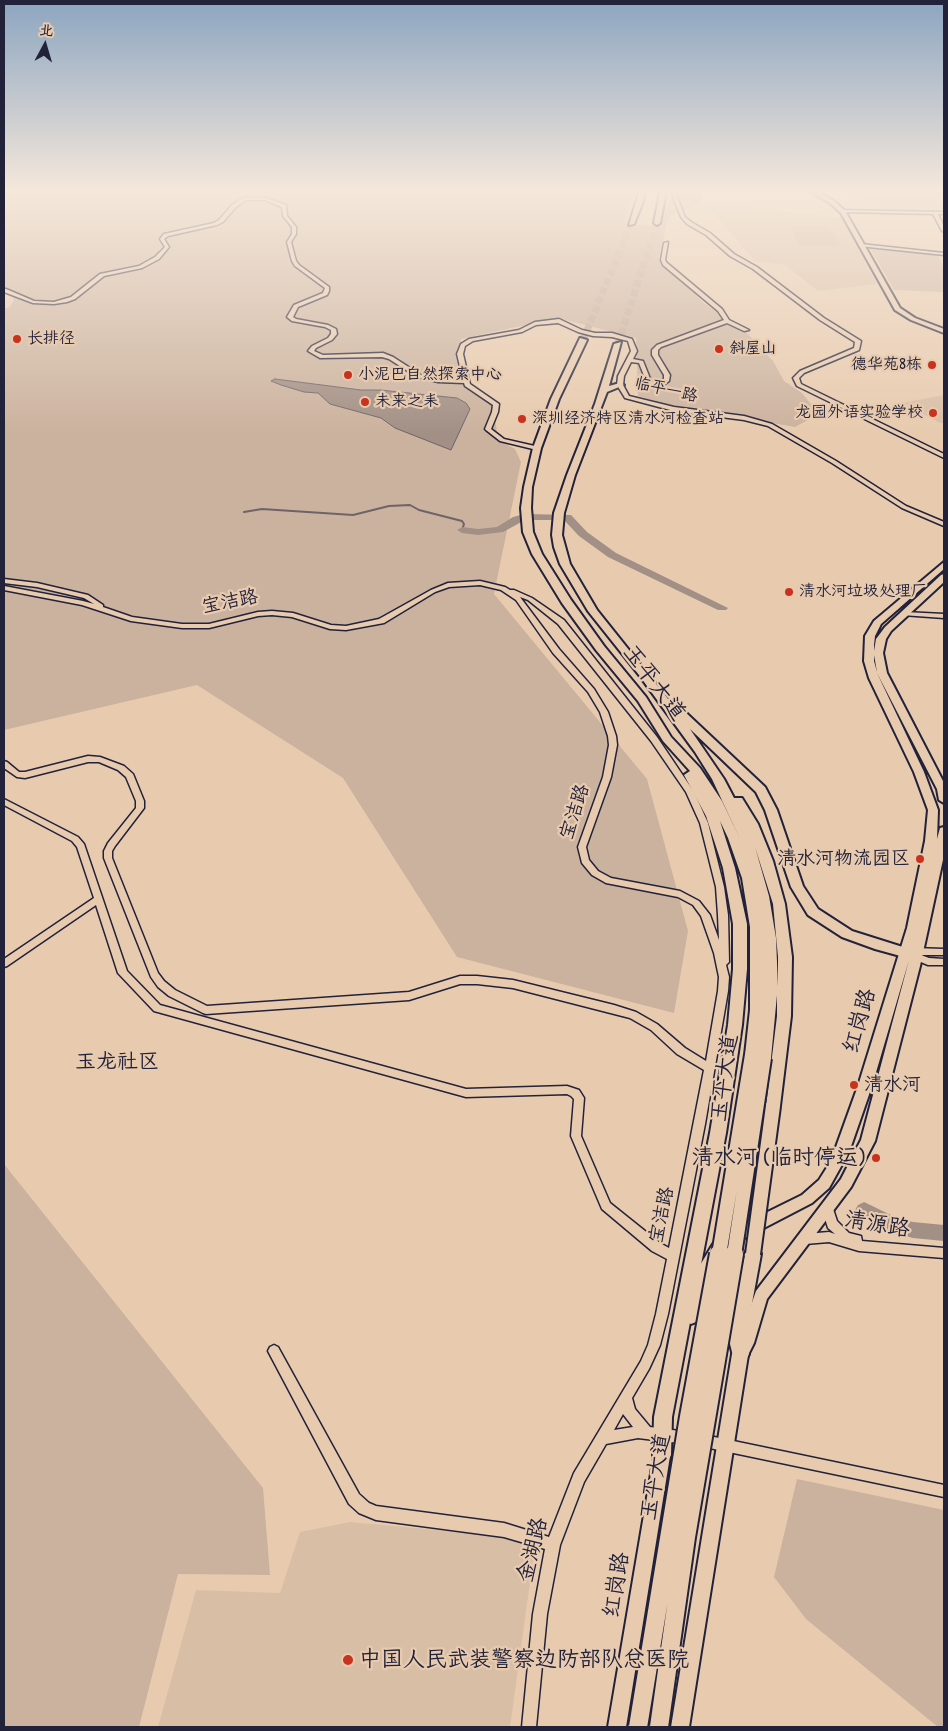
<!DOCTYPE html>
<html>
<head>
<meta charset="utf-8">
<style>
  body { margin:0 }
  #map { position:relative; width:948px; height:1731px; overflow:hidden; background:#e8cbaf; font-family:"Patrick Hand","LXGW WenKai TC",sans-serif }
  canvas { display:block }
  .frame { position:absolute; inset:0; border:5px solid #22223b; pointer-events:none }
  .north { position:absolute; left:20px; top:20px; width:50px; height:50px; -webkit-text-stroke:4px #e8cbaf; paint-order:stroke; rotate:6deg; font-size:14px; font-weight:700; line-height:20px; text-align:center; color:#22223b }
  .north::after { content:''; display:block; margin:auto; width:18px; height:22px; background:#22223b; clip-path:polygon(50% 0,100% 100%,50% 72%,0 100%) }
</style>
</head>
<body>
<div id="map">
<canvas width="948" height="1731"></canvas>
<div class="frame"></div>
<div class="north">北</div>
</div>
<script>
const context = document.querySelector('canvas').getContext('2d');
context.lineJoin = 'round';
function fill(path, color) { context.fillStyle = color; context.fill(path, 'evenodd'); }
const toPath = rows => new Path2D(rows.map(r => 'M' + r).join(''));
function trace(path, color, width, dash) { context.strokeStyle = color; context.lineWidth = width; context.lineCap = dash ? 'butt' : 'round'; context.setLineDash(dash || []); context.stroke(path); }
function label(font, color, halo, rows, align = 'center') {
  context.font = font + ' "Patrick Hand","LXGW WenKai TC",sans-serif'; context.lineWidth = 4.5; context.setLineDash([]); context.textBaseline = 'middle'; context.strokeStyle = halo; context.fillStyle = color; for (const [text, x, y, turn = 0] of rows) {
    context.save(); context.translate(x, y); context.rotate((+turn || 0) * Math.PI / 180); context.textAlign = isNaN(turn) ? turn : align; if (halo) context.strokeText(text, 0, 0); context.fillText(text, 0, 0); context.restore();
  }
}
const built = toPath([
  [845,192,944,192,944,212,884,211],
  [705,203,841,218,877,284,818,291,785,265,755,261],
  [944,395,944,423,940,423,902,403],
  [350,1522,536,1539,510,1727,158,1727,196,1590,280,1593,300,1532]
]);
const green = toPath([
  [4,192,636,192,624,223,660,227,672,192,703,192,701,203,668,217,659,259,705,304,746,332,773,361,784,381,802,393,819,414,795,427,669,405,638,396,636,338,558,318,461,339,463,382,470,390,493,403,498,440,515,449,521,462,494,594,647,779,688,931,674,1013,457,957,343,778,197,685,4,730,4,308,9,308,14,300,9,289,4,287],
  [790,227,830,227,841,246,800,246],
  [869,246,939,256,944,270,944,292,894,290],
  [4,1164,263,1488,270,1575,178,1574,139,1727,4,1727],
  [797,1479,944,1510,944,1727,938,1727,806,1619,774,1577]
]);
const water = toPath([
  [275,379,361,390,380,390,457,398,466,403,470,409,451,450,395,428,381,418,330,404,318,393,304,392,281,385,271,381,275,379]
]);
const stream = toPath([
  [244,512,262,509,353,515,389,506,410,505,419,510,462,521,464,524,462,530]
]);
const river = toPath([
  [525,514,571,515,587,532,616,553,728,608,726,610,718,610,608,557,579,536,564,520,525,520,503,532,478,535,462,533,457,530,462,527,478,529,497,527,513,517,525,514],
  [864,1202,897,1218,913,1222,944,1225,944,1241,913,1238,888,1231,858,1215,855,1210,858,1205,864,1202]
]);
const highwayTunnel = toPath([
  [583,340,631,224],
  [618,344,657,223]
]);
const minor = toPath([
  [671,192,675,192,685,217,691,222,710,233,734,254,757,267,824,318,861,341,859,350,804,373,799,378,801,384,944,454,944,458,797,386,793,378,800,371,854,348,855,342,820,320,753,269,730,256,706,235,687,224,681,217,671,192],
  [243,198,266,198,286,205,287,216,296,227,296,234,291,242,296,261,299,265,329,287,329,291,327,295,298,307,293,317,296,319,328,325,336,329,337,334,332,340,316,348,314,351,323,355,383,353,393,357,421,375,438,378,463,379,457,354,461,344,469,339,519,330,535,322,559,319,582,330,595,333,612,333,632,339,637,351,633,359,643,361,651,381,659,383,664,379,664,375,652,355,652,350,657,345,724,320,718,311,663,265,661,260,664,243,668,242,665,260,667,263,722,309,729,320,749,330,744,331,727,323,661,347,658,350,658,355,670,375,669,381,662,386,647,383,639,363,631,362,624,376,623,385,629,396,674,407,744,416,772,424,836,461,906,506,944,522,944,526,902,508,832,463,768,426,744,420,674,411,625,398,617,385,618,376,631,351,628,341,612,337,593,336,578,332,558,323,536,325,522,332,473,341,465,346,463,354,470,384,499,404,498,412,491,429,504,439,539,447,540,448,537,450,500,441,486,430,485,429,492,412,493,405,465,386,464,383,438,382,417,377,389,359,382,357,320,358,308,351,312,346,328,338,331,334,331,330,325,327,292,321,287,317,294,305,323,293,325,288,295,266,292,261,287,242,292,234,292,227,283,216,282,207,265,200,246,200,236,207,223,222,217,225,168,236,164,239,169,247,159,259,142,268,104,276,75,299,67,302,54,304,33,303,4,292,4,289,6,289,34,301,54,302,71,297,100,274,139,266,155,257,165,247,160,239,164,234,214,223,219,220,232,205,243,198],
  [842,210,944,212,944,214,938,214,944,227,944,232,942,231,933,214,840,212,842,210],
  [861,244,944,253,944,255,859,246,859,244,861,244],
  [4,579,37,583,88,595,103,605,103,607,132,617,182,624,209,624,258,612,272,611,293,613,331,625,346,626,379,619,431,590,448,583,480,581,505,587,510,590,514,590,532,598,564,620,657,737,694,792,708,823,724,887,728,915,729,962,726,965,729,977,728,991,705,1124,668,1314,660,1345,649,1369,632,1398,635,1409,650,1427,687,1432,691,1434,693,1438,691,1442,687,1444,638,1438,606,1444,584,1482,560,1545,547,1614,536,1727,522,1727,533,1614,545,1549,504,1537,376,1520,359,1513,349,1504,268,1351,270,1347,274,1345,278,1347,359,1494,369,1503,376,1506,504,1523,549,1537,574,1473,641,1361,648,1345,656,1314,667,1259,652,1251,602,1209,571,1136,574,1099,571,1096,567,1094,466,1097,154,1011,118,973,96,905,7,966,4,967,4,959,94,898,77,847,72,841,4,805,4,799,78,837,84,844,127,971,160,1005,466,1089,567,1086,579,1090,584,1098,581,1136,610,1203,660,1243,669,1248,704,1070,677,1054,651,1030,630,1018,513,988,477,984,460,984,409,1000,206,1014,203,1013,169,996,158,987,151,977,104,858,104,851,108,843,136,808,136,801,126,777,118,770,99,762,88,762,25,778,17,777,4,768,4,761,7,762,19,772,25,772,88,756,100,757,124,766,133,774,144,801,144,808,115,846,112,851,112,858,158,973,164,981,175,990,207,1006,409,992,460,976,477,976,513,980,614,1005,636,1012,657,1024,685,1048,706,1061,718,991,719,977,714,953,701,916,693,905,678,897,606,883,592,875,582,863,578,847,603,777,609,745,608,736,600,712,588,692,553,653,516,600,501,590,480,585,449,587,435,592,384,623,346,630,330,629,292,617,272,615,258,616,209,628,182,628,131,621,82,605,4,590,4,586,83,601,94,604,84,598,37,587,4,583,4,579],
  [520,597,528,600,558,624,651,741,686,792,700,823,716,887,718,915,719,940,710,915,699,901,680,891,611,878,598,871,589,860,586,847,611,777,617,745,616,736,608,712,594,689,559,649,520,597],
  [623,1414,633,1427,614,1430,623,1414],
  [904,612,944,614,944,618,902,615,902,613,904,612],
  [912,948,944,949,944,955,921,955,929,958,944,959,944,965,928,965,909,957,907,951,909,949,912,948],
  [828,1204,832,1206,837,1221,849,1233,861,1236,862,1241,944,1248,944,1258,859,1251,829,1242,805,1244,801,1243,799,1239,801,1235,805,1234,829,1232,835,1234,828,1228,822,1209,824,1206,828,1204],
  [700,1434,944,1485,944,1497,700,1446,696,1444,694,1440,696,1436,700,1434]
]);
const major = toPath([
  [811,192,818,192,834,201,845,211,900,308,915,318,944,329,944,333,911,320,895,310,841,213,830,203,811,192],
  [944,562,944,569,881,624,875,636,874,645,874,651,876,639,885,627,941,575,944,574,944,582,891,631,886,639,883,653,887,673,944,783,944,803,939,800,937,789,877,673,924,772,938,810,937,839,940,828,944,827,944,855,920,966,875,1141,851,1187,767,1299,754,1343,748,1355,689,1727,671,1727,732,1354,739,1340,756,1291,841,1179,861,1140,909,960,872,1086,849,1152,829,1188,812,1203,737,1242,732,1243,727,1242,725,1237,727,1232,802,1195,819,1180,831,1161,858,1086,907,928,925,841,928,810,914,772,869,678,864,661,865,636,874,621,944,562],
  [874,655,877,672,874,661,874,655],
  [718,1242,723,1244,725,1249,708,1277,699,1317,696,1322,691,1324,686,1322,683,1317,694,1275,713,1244,718,1242],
  [663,1442,669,1444,671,1450,626,1727,608,1727,655,1450,657,1444,663,1442]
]);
const highway = toPath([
  [639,192,645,192,642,204,634,224,629,225,639,192],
  [660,192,666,192,660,223,657,225,654,223,660,192],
  [580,338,587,340,559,399,541,448,532,487,531,508,533,532,542,554,571,600,604,646,646,697,671,737,700,768,722,801,741,841,712,779,695,752,639,675,588,611,560,564,554,547,552,535,554,513,567,475,595,404,614,344,621,342,609,386,620,383,624,385,607,392,575,475,564,513,562,535,570,564,597,610,676,709,683,710,765,787,777,810,803,886,818,909,852,931,909,949,911,952,909,955,904,957,875,949,842,937,808,915,791,887,765,810,756,792,690,729,724,779,734,798,742,798,758,824,773,861,785,904,792,957,791,1016,780,1106,778,1110,773,1112,768,1110,766,1106,777,1016,777,995,771,1058,769,1062,764,1064,759,1062,757,1059,752,1061,747,1059,745,1055,750,1010,750,927,742,878,728,838,720,821,735,868,747,924,747,969,742,1025,726,1133,672,1417,671,1455,668,1461,662,1464,656,1461,653,1455,654,1417,710,1133,728,1025,733,969,733,924,723,868,706,816,684,775,690,771,663,741,638,701,596,650,562,603,532,554,523,532,521,508,524,487,533,448,551,399,580,338],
  [755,847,773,904,778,957,778,987,776,938,769,896,755,847],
  [753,1247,759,1249,761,1254,746,1336,749,1354,746,1360,740,1362,734,1360,728,1336,745,1254,747,1249,753,1247]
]);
const highwayBridgeFar1 = toPath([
  [753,1254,773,1106],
  [719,1255,752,1055],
  [734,1255,764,1058]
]);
const highwayBridge = toPath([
  [638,1727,689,1417,719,1254],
  [659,1727,686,1537,734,1254]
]);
const markers = [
  [17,339,5,"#c8321e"],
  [719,349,5,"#c8321e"],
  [932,365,5,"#c8321e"],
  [348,375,5,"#c8321e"],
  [365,402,5,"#c8321e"],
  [933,413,5,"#c8321e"],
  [522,419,5,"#c8321e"],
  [789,592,5,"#c8321e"],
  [920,859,5,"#c8321e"],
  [854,1085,5,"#c8321e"],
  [876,1158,5,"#c8321e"],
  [348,1660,6,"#c8321e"]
];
const farPoinames = [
  ["长排径",27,339],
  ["斜屋山",729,349],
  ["德华苑8栋",922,365,"right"],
  ["小泥巴自然探索中心",358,375],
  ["未来之耒",375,402],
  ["龙园外语实验学校",923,413,"right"],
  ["深圳经济特区清水河检查站",532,419],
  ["清水河垃圾处理厂",799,592]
];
const farStreetnames = [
  ["临平一路",666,390,13]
];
const streetNames = [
  ["宝洁路",230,602,-11],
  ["宝洁路",575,812,-72],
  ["宝洁路",662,1215,-78]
];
const poiNames = [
  ["清水河物流园区",910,859],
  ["清水河",864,1085,"left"]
];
const quarterNames = [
  ["玉龙社区",117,1062]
];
const nearStreetnames = [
  ["玉平大道",654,683,53],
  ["红岗路",860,1021,-74],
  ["玉平大道",725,1078,-82],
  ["清源路",877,1225,9],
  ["玉平大道",656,1477,-80],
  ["金湖路",533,1550,-76],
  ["红岗路",617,1585,-81]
];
const nearPoinames = [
  ["清水河 (临时停运)",866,1158],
  ["中国人民武装警察边防部队总医院",359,1660,"left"]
];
fill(built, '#d9bea6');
fill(green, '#cbb29e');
fill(water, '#a28f85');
trace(water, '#6f6367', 1);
trace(stream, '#6f6367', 2);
fill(river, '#a28f85');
trace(highwayTunnel, '#c0a998', 7, [7, 3]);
trace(minor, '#22223b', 3);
trace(major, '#22223b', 4);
trace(highway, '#22223b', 4);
fill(minor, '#e8cbaf');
fill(major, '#e8cbaf');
fill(highway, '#e8cbaf');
trace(highwayBridgeFar1, '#22223b', 18, []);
trace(highwayBridge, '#22223b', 22, []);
trace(highwayBridgeFar1, '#e8cbaf', 14);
trace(highwayBridge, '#e8cbaf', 18);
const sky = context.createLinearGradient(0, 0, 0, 434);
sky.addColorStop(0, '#8ca5c0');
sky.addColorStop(0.44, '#f5e8db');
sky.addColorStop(1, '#f5e8db00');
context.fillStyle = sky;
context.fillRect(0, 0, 948, 434);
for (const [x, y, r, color] of markers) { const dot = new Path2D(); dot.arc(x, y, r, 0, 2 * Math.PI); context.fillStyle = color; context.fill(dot); trace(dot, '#e8cbaf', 2); }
label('16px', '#22223b', '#e8cbaf', farPoinames, 'left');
label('16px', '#22223b', '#e8cbaf', farStreetnames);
label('19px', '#22223b', '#e8cbaf', streetNames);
label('19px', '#22223b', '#e8cbaf', poiNames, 'right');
label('21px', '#22223b', '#e8cbaf', quarterNames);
label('22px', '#22223b', '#e8cbaf', nearStreetnames);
label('22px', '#22223b', '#e8cbaf', nearPoinames, 'right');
</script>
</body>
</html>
